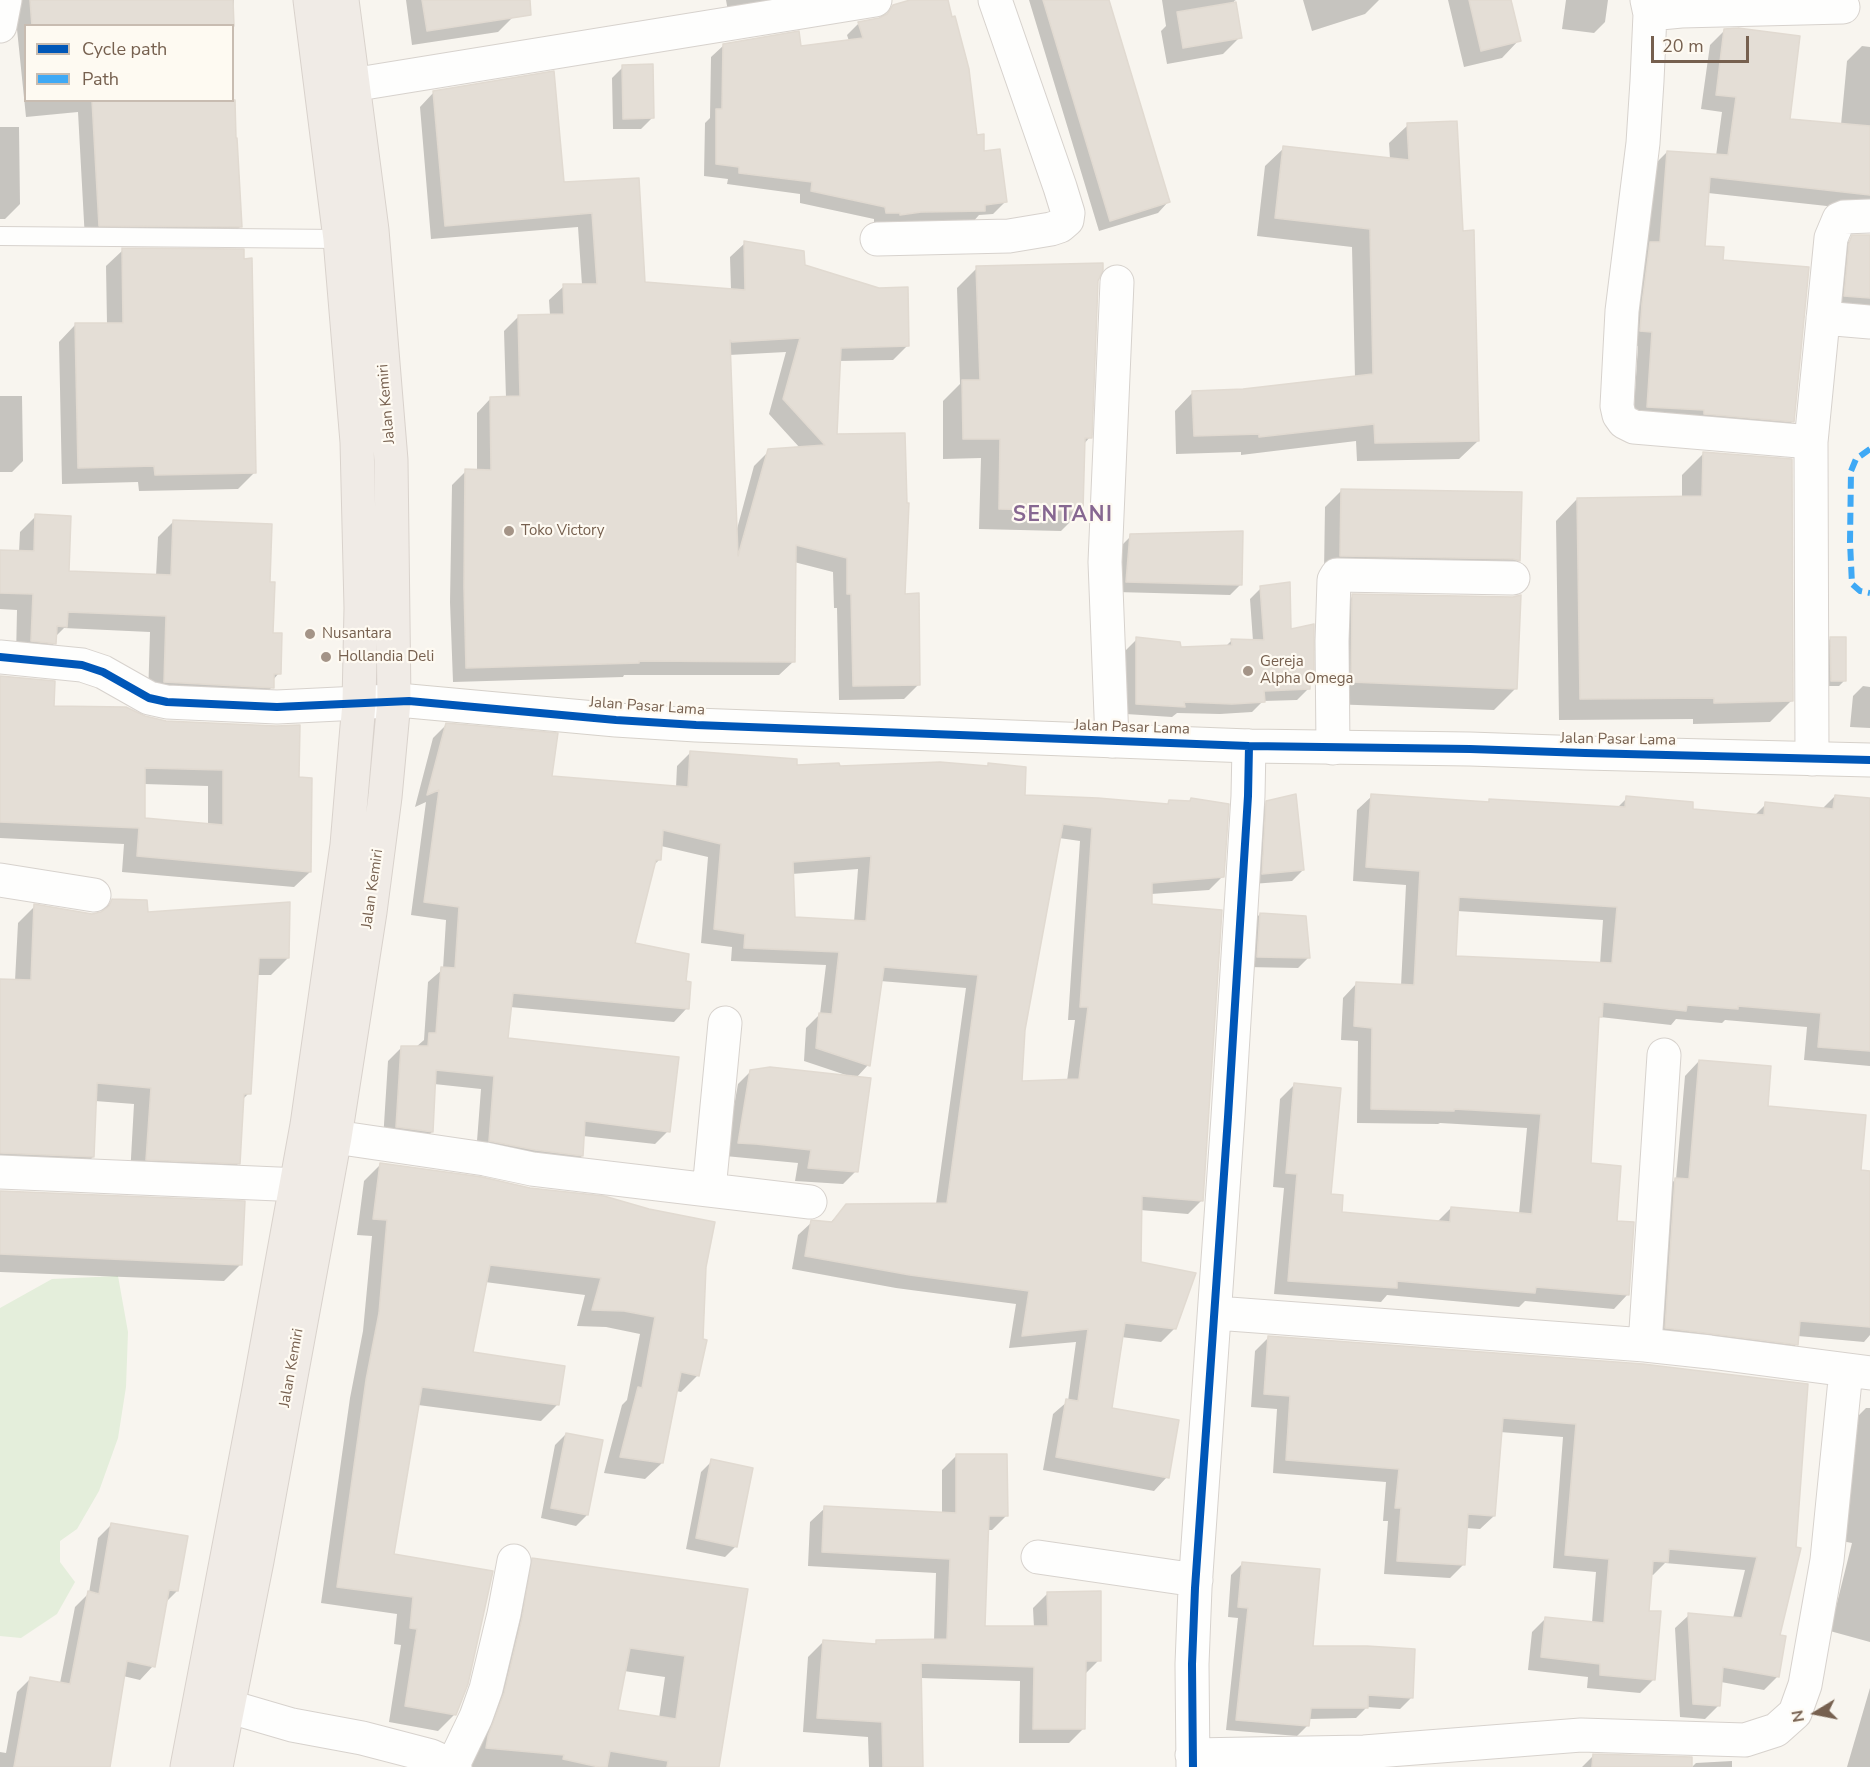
<!DOCTYPE html>
<html>
<head>
<meta charset="utf-8">
<style>
  body { margin:0 }
  #map { position:relative; width:1870px; height:1767px; overflow:hidden; background:#f8f5ef; font-family:"Nunito Sans",sans-serif }
  canvas { display:block }
  .legend { position:absolute; left:24px; top:24px; width:210px; height:78px; box-sizing:border-box; background:#fefaf2; border:2px solid #c8bcb1; margin:0; padding:8px 10px; list-style:none; font-size:18px; color:#76604f }
  .legend li { display:flex; align-items:center; gap:12px; height:30px }
  .legend b { width:30px; border:2px solid #c8bcb1 }
  .north { position:absolute; left:1786px; top:1683px; width:60px; height:60px; -webkit-text-stroke:4px #fefaf2; paint-order:stroke; rotate:260deg; font-size:16px; font-weight:700; line-height:24px; text-align:center; color:#76604f }
  .north::after { content:''; display:block; margin:auto; width:21px; height:27px; background:#76604f; clip-path:polygon(50% 0,100% 100%,50% 72%,0 100%) }
  .scale { position:absolute; left:1651px; top:36px; width:98px; height:27px; box-sizing:border-box; border:3px solid #76604f; border-top:0; padding-left:8px; font-size:18px; line-height:21px; white-space:nowrap; color:#76604f; -webkit-text-stroke:4px #fefaf2; paint-order:stroke }
</style>
</head>
<body>
<div id="map">
<canvas width="1870" height="1767"></canvas>
<ul class="legend">
<li><b style="height:8px;background:#0057b8"></b>Cycle path</li>
<li><b style="height:8px;background:#3fa9f5"></b>Path</li>
</ul>
<div class="north">N</div>
<div class="scale">20 m</div>
</div>
<script>
const context = document.querySelector('canvas').getContext('2d');
context.lineJoin = 'round';
function fill(path, color) { context.fillStyle = color; context.fill(path, 'evenodd'); }
const toPath = rows => new Path2D(rows.map(r => 'M' + r).join(''));
function trace(path, color, width, dash) { context.strokeStyle = color; context.lineWidth = width; context.lineCap = dash ? 'butt' : 'round'; context.setLineDash(dash || []); context.stroke(path); }
function label(font, color, halo, rows, align = 'center') {
  context.font = font + ' "Nunito Sans",sans-serif'; context.lineWidth = 4.5; context.setLineDash([]); context.textBaseline = 'middle'; context.strokeStyle = halo; context.fillStyle = color; for (const [text, x, y, turn = 0] of rows) {
    context.save(); context.translate(x, y); context.rotate((+turn || 0) * Math.PI / 180); context.textAlign = isNaN(turn) ? turn : align; if (halo) context.strokeText(text, 0, 0); context.fillText(text, 0, 0); context.restore();
  }
}
const green = toPath([
  [118,1276,128,1332,126,1387,118,1438,99,1491,77,1529,60,1541,60,1562,75,1582,57,1614,21,1638,0,1636,0,1308,52,1279]
]);
const shadow = toPath([
  [14,0,234,0,232,26,26,26,26,100,232,100,232,49,234,139,241,226,226,241,85,240,78,112,26,117],
  [406,0,511,0,513,17,498,32,412,45],
  [726,0,786,0,729,17],
  [915,0,947,0,976,136,1005,202,993,214,979,215,972,223,874,224,874,219,800,203,800,194,727,184,728,179,704,176,705,123,710,118,711,57,724,45,800,47,849,41,847,35,859,23,882,18,894,7],
  [1029,0,1107,0,1168,202,1158,213,1099,231],
  [1162,0,1236,0,1234,1,1240,37,1223,54,1167,64,1161,31,1166,26],
  [1303,0,1379,0,1365,14,1312,31],
  [1448,0,1510,0,1519,40,1502,58,1464,67],
  [1566,0,1608,0,1605,22,1594,33,1562,29],
  [1725,30,1788,120,1841,125,1847,61,1862,46,1870,47,1870,220,1836,207,1708,193,1704,247,1722,261,1793,421,1778,436,1633,422,1638,346,1626,346,1635,258,1647,247,1652,167,1667,152,1716,156,1722,112,1701,109,1710,45],
  [623,67,652,118,641,129,613,129,612,78],
  [434,92,563,184,637,179,644,283,731,290,730,257,745,243,804,266,908,345,893,360,839,361,835,436,903,595,918,685,904,699,839,700,837,608,834,608,833,572,794,562,794,661,779,675,624,675,623,677,453,682,450,602,452,485,466,471,477,471,477,413,491,398,506,398,504,331,519,316,550,315,549,300,564,286,582,285,578,227,431,239,420,107],
  [786,352,769,414,800,448,769,451,754,466,737,529,729,355],
  [1408,125,1462,232,1478,441,1459,459,1357,461,1356,441,1241,455,1241,452,1176,454,1175,411,1193,392,1244,390,1355,378,1352,247,1257,236,1265,166,1284,148,1390,159,1389,143],
  [0,127,19,127,20,204,5,219,0,219],
  [1870,236,1870,314,1830,310,1838,252,1853,237],
  [123,250,255,472,238,489,139,491,138,482,62,484,59,342,75,325,107,324,106,266],
  [977,268,1097,281,1090,437,1083,445,1082,510,1061,531,979,529,981,458,943,459,943,401,960,384,957,288],
  [0,396,22,396,23,461,12,472,0,472],
  [1704,453,1792,700,1770,722,1693,724,1693,719,1559,720,1556,521,1577,499,1682,498,1682,475],
  [1341,491,1519,561,1503,577,1324,572,1325,507],
  [36,516,68,573,156,576,158,537,174,521,268,584,271,634,279,673,273,680,272,687,256,704,148,698,150,632,64,628,55,637,55,643,39,659,16,657,17,610,0,609,0,551,19,552,20,532],
  [1131,536,1241,584,1230,595,1116,592,1120,547],
  [1261,588,1290,630,1312,680,1308,684,1308,689,1297,700,1263,701,1252,712,1220,714,1177,713,1172,717,1126,714,1126,650,1137,639,1179,648,1226,646,1232,640,1253,641,1250,599],
  [1353,596,1516,688,1494,710,1330,704,1331,618],
  [1831,638,1844,681,1839,686,1826,686,1826,643],
  [0,677,52,708,298,779,310,872,294,887,122,872,124,844,0,838],
  [144,784,208,786,208,825,144,819],
  [1863,686,1870,687,1870,728,1850,727,1853,696],
  [446,725,550,778,676,788,677,766,691,752,795,766,986,767,989,765,1023,797,1165,806,1169,802,1223,876,1209,890,1151,894,1151,905,1202,1200,1188,1214,1140,1210,1140,1263,1175,1328,1161,1342,1121,1337,1111,1409,1167,1477,1154,1491,1043,1470,1053,1414,1068,1401,1076,1342,1009,1348,1016,1304,896,1288,792,1269,798,1235,812,1222,830,1223,847,1205,936,1204,966,988,880,981,868,1065,856,1078,856,1171,843,1184,795,1181,798,1163,725,1156,738,1084,751,1071,846,1075,804,1061,806,1028,820,1014,826,965,731,961,732,947,701,943,708,857,661,846,659,860,652,867,634,944,684,983,687,1008,674,1022,510,1007,507,1040,668,1131,655,1144,583,1136,582,1156,568,1169,476,1154,481,1089,434,1084,432,1132,418,1145,383,1140,388,1061,402,1047,416,1047,424,1040,428,982,443,969,446,920,411,915,426,802,415,807,433,738],
  [1059,838,1080,841,1068,1020,1075,1020,1067,1081,1020,1083,1024,1030],
  [858,869,854,922,794,919,792,874],
  [1372,796,1486,803,1490,800,1617,808,1627,798,1691,810,1754,816,1766,804,1822,809,1835,796,1870,799,1870,1066,1804,1060,1807,1027,1725,1020,1722,1023,1676,1019,1671,1025,1600,1017,1597,1020,1589,1164,1615,1222,1628,1294,1614,1309,1525,1301,1519,1307,1387,1295,1381,1302,1274,1294,1284,1188,1273,1187,1280,1099,1294,1085,1329,1196,1340,1213,1437,1222,1451,1208,1519,1214,1527,1128,1440,1123,1438,1124,1357,1123,1358,1041,1341,1040,1343,998,1357,983,1401,986,1406,885,1353,881,1357,810],
  [1457,911,1603,920,1600,964,1454,958],
  [1267,803,1303,870,1292,881,1252,884,1256,814],
  [113,900,146,913,288,958,271,975,256,975,249,1093,242,1100,239,1163,222,1180,130,1176,134,1104,95,1101,93,1157,76,1174,0,1171,0,980,15,981,18,923,35,906,92,915,99,914],
  [1260,914,1309,957,1298,968,1247,967,1249,925],
  [1699,1061,1860,1171,1870,1172,1870,1335,1864,1342,1798,1336,1797,1344,1782,1358,1651,1342,1661,1193,1676,1179,1685,1076],
  [381,1164,704,1267,698,1375,681,1392,676,1391,662,1463,645,1479,604,1473,622,1405,627,1400,640,1334,606,1327,577,1326,585,1295,485,1282,471,1354,557,1405,541,1421,418,1405,393,1556,491,1572,455,1714,438,1731,389,1722,401,1645,394,1644,397,1614,321,1603,350,1398,363,1331,372,1236,357,1235,364,1181],
  [0,1192,241,1264,224,1281,0,1272],
  [1269,1337,1806,1385,1778,1636,1777,1677,1764,1690,1721,1682,1719,1705,1705,1719,1680,1717,1675,1628,1689,1615,1733,1618,1745,1570,1665,1563,1653,1575,1650,1574,1647,1612,1654,1679,1640,1693,1587,1688,1588,1677,1528,1670,1532,1632,1546,1618,1592,1623,1596,1572,1553,1568,1563,1437,1500,1432,1494,1516,1480,1529,1466,1528,1464,1564,1450,1578,1384,1574,1388,1521,1383,1521,1386,1482,1273,1473,1277,1409,1251,1407,1255,1351],
  [1866,1408,1870,1408,1870,1642,1830,1631,1852,1543,1836,1540,1852,1422],
  [566,1434,587,1515,576,1526,541,1518,555,1445],
  [956,1456,1007,1515,992,1530,987,1530,983,1628,1034,1628,1033,1608,1048,1593,1099,1660,1084,1675,1083,1729,1069,1743,1019,1743,1020,1681,920,1678,921,1767,869,1767,868,1737,803,1732,808,1657,823,1642,873,1645,877,1642,934,1641,936,1573,808,1566,810,1522,825,1508,942,1513,942,1470],
  [712,1461,736,1546,725,1557,686,1549,701,1472],
  [112,1524,177,1591,166,1602,153,1666,140,1680,123,1676,102,1767,0,1767,0,1752,6,1753,17,1692,31,1678,60,1683,75,1607,89,1593,98,1538],
  [533,1560,746,1590,718,1767,466,1767,511,1581],
  [624,1671,665,1677,659,1718,616,1711],
  [1242,1564,1312,1648,1411,1698,1400,1709,1367,1707,1356,1718,1309,1719,1308,1725,1297,1736,1226,1730,1238,1618,1228,1617,1231,1575],
  [1870,1688,1870,1767,1847,1767],
  [1593,1756,1646,1767,1582,1767],
  [1732,1761,1732,1767,1692,1767,1696,1763]
]);
const building = toPath([
  [30,0,233,0,234,26,32,26,30,0],
  [422,0,530,0,531,15,427,31,422,0],
  [910,0,948,0,952,17,955,16,969,69,977,135,984,134,984,151,1000,149,1007,202,985,205,985,211,921,212,900,215,900,213,886,213,885,207,811,191,812,182,739,173,739,167,716,164,716,109,722,109,723,44,799,31,801,46,863,38,858,22,879,18,887,14,893,5,910,0],
  [1043,0,1109,0,1170,202,1110,221,1043,0],
  [1469,0,1511,0,1521,41,1481,51,1469,0],
  [1236,2,1242,38,1183,48,1177,12,1236,2],
  [1738,28,1800,36,1790,119,1870,126,1870,195,1710,177,1705,246,1724,247,1723,260,1809,267,1794,422,1704,414,1704,410,1647,407,1652,332,1640,331,1642,303,1650,242,1660,242,1667,151,1728,155,1736,97,1716,95,1724,29,1738,28],
  [653,64,654,118,623,119,622,65,653,64],
  [554,71,564,182,639,178,645,282,745,290,744,241,804,251,805,265,879,288,908,287,909,346,841,348,837,434,905,433,907,503,909,503,905,594,919,593,920,685,853,686,851,594,847,594,847,558,796,545,795,662,639,661,639,663,466,668,464,587,465,469,491,470,490,397,520,396,518,315,564,314,563,284,597,284,592,213,445,226,433,91,554,71],
  [800,338,783,399,825,445,768,449,738,556,730,340,732,342,800,338],
  [92,100,235,100,236,138,237,138,242,227,99,226,92,100],
  [1457,121,1463,231,1474,230,1479,441,1375,443,1374,424,1259,437,1259,434,1194,436,1192,391,1243,389,1373,374,1370,229,1275,218,1283,146,1409,160,1407,123,1457,121],
  [1852,235,1870,235,1870,298,1844,296,1849,243,1852,235],
  [122,248,244,249,244,259,252,258,256,473,155,475,154,466,78,468,75,323,123,323,122,248],
  [1103,263,1103,270,1098,281,1092,438,1085,438,1083,511,999,509,1000,439,963,439,962,380,980,380,976,266,1103,263],
  [1703,452,1792,459,1793,701,1714,703,1714,698,1580,699,1577,498,1702,496,1703,452],
  [1341,489,1522,492,1520,561,1513,559,1340,556,1341,489],
  [35,514,71,516,69,571,171,575,173,520,272,524,270,582,275,582,273,633,282,633,281,674,274,674,274,688,164,682,166,616,68,612,67,627,57,626,56,644,31,641,33,594,0,593,0,550,34,551,35,514],
  [1243,531,1242,585,1126,582,1130,534,1243,531],
  [1290,582,1291,629,1314,624,1314,681,1310,681,1310,689,1264,691,1265,702,1232,704,1184,702,1185,707,1136,704,1136,637,1180,642,1181,647,1232,645,1231,639,1264,640,1260,586,1290,582],
  [1352,594,1513,597,1521,595,1517,689,1351,682,1352,594],
  [1830,637,1846,637,1846,681,1831,681,1830,637],
  [0,676,55,681,54,706,126,707,145,716,166,721,276,726,300,725,299,777,312,778,311,872,137,856,139,828,0,822,0,676],
  [145,768,223,770,223,825,145,818,145,768],
  [446,723,558,733,552,776,688,787,690,751,797,759,797,765,839,763,840,766,940,762,988,766,988,763,1026,767,1025,795,1098,798,1168,804,1169,800,1190,801,1191,798,1229,804,1224,877,1152,883,1152,904,1222,910,1203,1201,1142,1196,1141,1262,1196,1273,1176,1329,1125,1323,1112,1408,1179,1420,1169,1478,1056,1457,1066,1399,1078,1401,1088,1329,1022,1336,1029,1291,910,1275,805,1256,811,1220,832,1222,846,1204,947,1203,978,975,884,967,870,1066,816,1048,819,1013,832,1014,839,952,744,948,745,934,714,929,721,844,663,830,661,860,656,860,635,943,689,954,686,981,691,982,689,1009,513,993,508,1038,679,1057,670,1132,585,1121,583,1156,535,1150,489,1141,494,1076,436,1070,433,1132,396,1127,401,1046,428,1046,429,1033,436,1033,441,967,455,968,459,907,424,902,439,790,427,795,446,723],
  [1063,824,1092,828,1080,1007,1088,1007,1079,1079,1022,1081,1025,1030,1063,824],
  [871,856,866,921,795,917,793,862,871,856],
  [1296,794,1304,870,1262,874,1266,801,1296,794],
  [1371,794,1489,802,1489,799,1625,807,1626,796,1693,802,1693,809,1764,815,1765,802,1833,809,1835,795,1870,798,1870,1051,1818,1047,1821,1013,1738,1006,1738,1009,1687,1005,1686,1011,1603,1002,1602,1017,1599,1017,1591,1163,1621,1166,1617,1221,1634,1222,1629,1295,1536,1287,1535,1293,1397,1281,1397,1288,1288,1281,1297,1174,1286,1173,1294,1083,1341,1088,1331,1194,1343,1195,1342,1212,1450,1222,1451,1207,1532,1214,1541,1114,1454,1109,1454,1111,1371,1109,1372,1028,1354,1026,1356,982,1414,985,1420,871,1366,867,1371,794],
  [1459,897,1617,907,1612,963,1456,956,1459,897],
  [112,899,147,900,148,912,290,902,289,958,259,958,251,1094,244,1094,240,1164,146,1160,151,1088,97,1083,94,1157,0,1153,0,979,31,980,34,904,92,914,101,912,109,906,112,899],
  [1260,913,1306,916,1310,958,1257,957,1260,913],
  [1699,1060,1771,1066,1768,1106,1866,1115,1861,1170,1870,1171,1870,1327,1800,1321,1798,1345,1665,1328,1675,1178,1689,1179,1699,1060],
  [770,1067,871,1078,858,1172,808,1168,811,1150,756,1144,738,1143,750,1070,770,1067],
  [380,1163,482,1177,530,1188,604,1196,649,1209,715,1222,706,1267,703,1339,707,1340,699,1376,681,1372,663,1463,620,1457,638,1387,642,1388,655,1317,624,1311,592,1310,601,1278,490,1265,473,1352,565,1366,559,1405,422,1387,394,1554,493,1571,468,1684,456,1715,405,1706,417,1629,410,1628,413,1597,337,1587,366,1380,379,1313,387,1220,373,1219,380,1163],
  [0,1191,245,1201,242,1265,0,1254,0,1191],
  [1268,1336,1643,1364,1808,1384,1796,1547,1801,1548,1780,1635,1786,1636,1779,1677,1723,1667,1720,1706,1693,1704,1688,1613,1742,1618,1757,1557,1669,1549,1668,1562,1653,1561,1649,1611,1661,1611,1655,1680,1600,1675,1600,1664,1541,1657,1545,1617,1604,1623,1609,1559,1565,1555,1576,1424,1503,1418,1495,1516,1468,1514,1465,1565,1397,1561,1401,1508,1395,1508,1399,1469,1286,1460,1290,1396,1264,1394,1268,1336],
  [566,1433,603,1440,588,1515,551,1508,566,1433],
  [956,1454,1007,1454,1008,1516,989,1516,985,1626,1048,1626,1047,1592,1101,1591,1101,1661,1086,1661,1085,1729,1033,1729,1034,1667,921,1663,923,1767,883,1767,882,1722,817,1718,823,1640,876,1644,876,1640,947,1639,950,1559,822,1552,824,1506,956,1513,956,1454],
  [711,1459,753,1468,737,1547,696,1538,711,1459],
  [111,1523,188,1536,178,1591,169,1590,155,1667,127,1661,110,1767,14,1767,30,1677,70,1684,88,1591,99,1594,111,1523],
  [532,1558,748,1589,719,1767,667,1767,668,1761,610,1751,607,1767,599,1767,563,1759,564,1755,486,1748,488,1736,504,1693,522,1618,532,1558],
  [630,1648,685,1656,676,1719,618,1710,630,1648],
  [1242,1562,1320,1569,1313,1646,1367,1646,1415,1649,1413,1698,1368,1695,1368,1708,1311,1708,1309,1726,1236,1720,1248,1608,1238,1607,1242,1562],
  [1593,1754,1692,1757,1692,1767,1592,1767,1593,1754]
]);
const lane = toPath([
  [0,236,340,239]
]);
const street = toPath([
  [1647,0,1650,14,1647,81,1643,143,1622,311,1617,406,1619,415,1624,422,1634,427,1811,442],
  [1650,14,1681,11,1843,7],
  [0,26,5,0],
  [352,85,875,0],
  [877,239,1009,236,1051,229,1060,226,1067,220,1068,213,1060,187,995,0],
  [1823,318,1870,322],
  [0,657,82,665,103,672,149,698,167,702,277,707,359,703],
  [1112,741,1105,562,1117,282],
  [1333,748,1332,641,1334,580,1337,575,1513,578],
  [1812,759,1811,442,1831,238,1839,219,1844,217,1870,216],
  [0,880,94,895],
  [335,1137,485,1159,532,1169,810,1202],
  [0,1172,324,1186],
  [709,1190,725,1023],
  [1216,1313,1645,1345,1710,1352,1870,1373],
  [1645,1345,1664,1055],
  [1038,1557,1196,1580],
  [227,1706,292,1725,362,1738,431,1756,455,1767],
  [1192,1755,1364,1752,1581,1735,1745,1740,1776,1730,1795,1713,1805,1685,1827,1560,1846,1370],
  [453,1765,476,1717,486,1689,504,1614,514,1561],
  [1193,1767,1192,1664,1195,1588,1228,1117,1248,796,1249,746]
]);
const secondary = toPath([
  [364,702,409,701,616,720,696,725,1249,746,1470,749,1585,753,1870,760]
]);
const highway = toPath([
  [187,1767,259,1389,307,1125,347,845,359,703,361,608,357,442,340,239,310,0],
  [216,1767,257,1561,335,1137,370,912,385,797,394,701,391,460,372,230,342,0]
]);
const quiet = toPath([
  [1870,449,1856,459,1851,471,1850,542,1852,584,1860,591,1870,593]
]);
const cycleway = toPath([
  [0,657,82,665,103,672,149,698,167,702,277,707,409,701,616,720,696,725,1249,746,1470,749,1585,753,1870,760],
  [1193,1767,1192,1664,1195,1588,1228,1117,1248,796,1249,746]
]);
const markers = [
  [509,531,6,"#a49487"],
  [310,634,6,"#a49487"],
  [326,657,6,"#a49487"],
  [1248,671,6,"#a49487"]
];
const streetNames = [
  ["Jalan Kemiri",387,404,-95],
  ["Jalan Pasar Lama",647,707,4],
  ["Jalan Pasar Lama",1132,728,2],
  ["Jalan Pasar Lama",1618,740,1],
  ["Jalan Kemiri",373,889,-82],
  ["Jalan Kemiri",292,1368,-80]
];
const poiNames = [
  ["Toko Victory",521,531],
  ["Nusantara",322,634],
  ["Hollandia Deli",338,657],
  ["Gereja",1260,662],
  ["Alpha Omega",1260,679]
];
const districtNames = [
  ["SENTANI",1063,516]
];
fill(green, '#e4eedb');
fill(shadow, '#0003');
fill(building, '#e4ded6');
trace(building, '#e1dad1', 1.5);
trace(lane, '#d7d2cd', 20);
trace(street, '#d7d2cd', 35);
trace(secondary, '#d6d1ca', 35);
trace(highway, '#d9d2cc', 35);
trace(lane, '#fefefd', 18);
trace(street, '#fefefd', 33);
trace(secondary, '#fefefd', 33);
trace(highway, '#f0ebe6', 33);
trace(quiet, '#3fa9f5', 6, [12, 6]);
trace(cycleway, '#0057b8', 8);
for (const [x, y, r, color] of markers) { const dot = new Path2D(); dot.arc(x, y, r, 0, 2 * Math.PI); context.fillStyle = color; context.fill(dot); trace(dot, '#fefaf2', 2); }
label('15px', '#76604f', '#fefaf2', streetNames);
label('15px', '#76604f', '#fefaf2', poiNames, 'left');
context.letterSpacing = '1.5px';
label('bold 21px', '#866791', '#fefaf2', districtNames);
context.letterSpacing = '0px';
</script>
</body>
</html>
